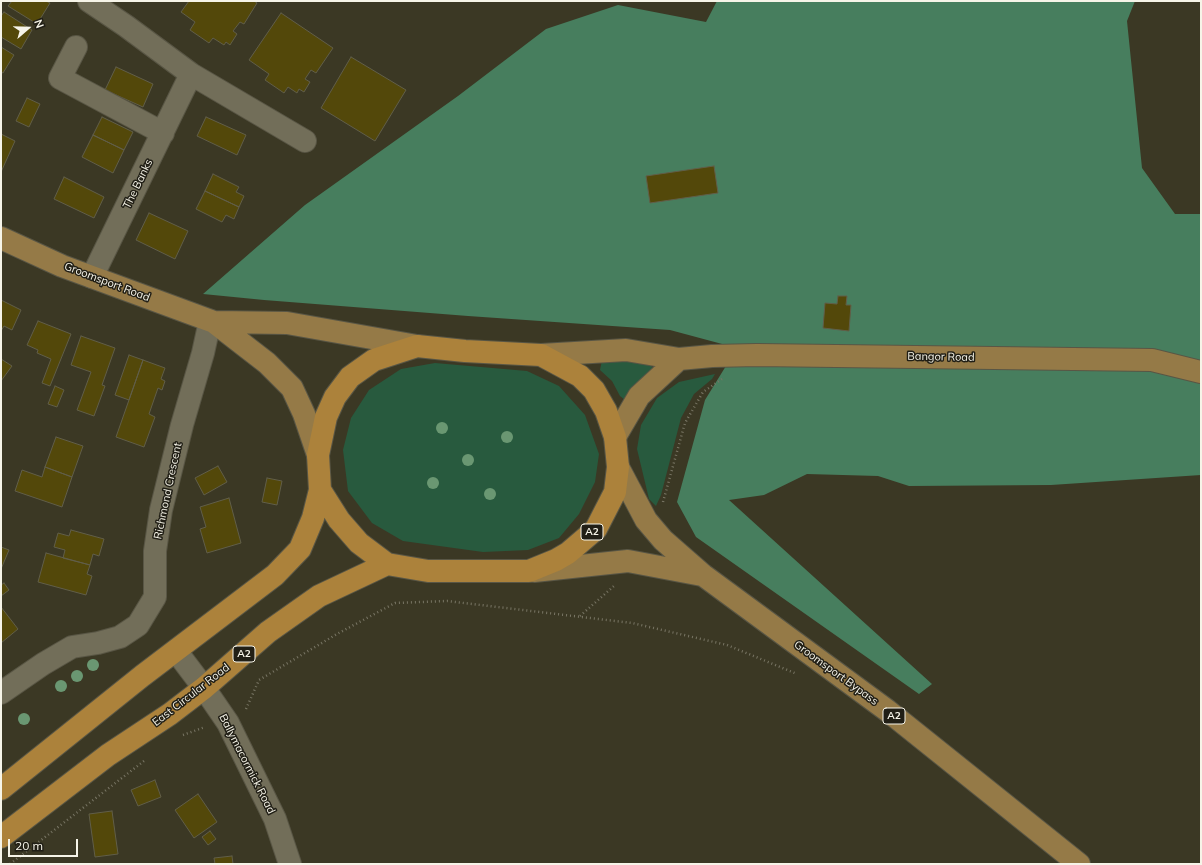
<!DOCTYPE html>
<html>
<head>
<meta charset="utf-8">
<style>
  body { margin:0 }
  #map { position:relative; width:1202px; height:865px; overflow:hidden; background:#3b3824; font-family:Mulish,sans-serif }
  canvas { display:block }
  .frame { position:absolute; inset:0; border:2px solid #f6f4e8; pointer-events:none }
  .north { position:absolute; left:8px; top:8px; width:40px; height:40px; -webkit-text-stroke:3px #211f16; paint-order:stroke; rotate:70deg; font-size:11px; font-weight:700; line-height:16px; text-align:center; color:#f6f4e8 }
  .north::after { content:''; display:block; margin:auto; width:14px; height:18px; background:#f6f4e8; clip-path:polygon(50% 0,100% 100%,50% 72%,0 100%) }
  .scale { position:absolute; left:8px; top:839px; width:70px; height:18px; box-sizing:border-box; border:2px solid #f6f4e8; border-top:0; padding-left:5px; font-size:12px; line-height:14px; white-space:nowrap; color:#f6f4e8; -webkit-text-stroke:3px #211f16; paint-order:stroke }
</style>
</head>
<body>
<div id="map">
<canvas width="1202" height="865"></canvas>
<div class="frame"></div>
<div class="north">N</div>
<div class="scale">20 m</div>
</div>
<script>
const context = document.querySelector('canvas').getContext('2d');
context.lineJoin = 'round';
function fill(path, color) { context.fillStyle = color; context.fill(path, 'evenodd'); }
const toPath = rows => new Path2D(rows.map(r => 'M' + r).join(''));
function trace(path, color, width, dash) { context.strokeStyle = color; context.lineWidth = width; context.lineCap = dash ? 'butt' : 'round'; context.setLineDash(dash || []); context.stroke(path); }
function label(font, color, halo, rows, align = 'center') {
  context.font = font + ' Mulish,sans-serif'; context.lineWidth = 3; context.setLineDash([]); context.textBaseline = 'middle'; context.strokeStyle = halo; context.fillStyle = color; for (const [text, x, y, turn = 0] of rows) {
    context.save(); context.translate(x, y); context.rotate((+turn || 0) * Math.PI / 180); context.textAlign = isNaN(turn) ? turn : align; if (halo) context.strokeText(text, 0, 0); context.fillText(text, 0, 0); context.restore();
  }
}
const green = toPath([
  [648,359,654,371,625,400,620,396,612,381,600,370,602,360],
  [435,363,527,371,559,386,585,415,599,454,595,482,579,514,559,538,528,550,483,552,403,541,372,523,348,491,343,450,351,418,369,390,401,369],
  [715,374,712,379,694,394,681,418,661,495,656,506,649,499,637,449,641,425,657,398,679,382]
]);
const forest = toPath([
  [717,1,1135,1,1127,21,1142,168,1175,214,1201,214,1201,475,1051,485,909,486,878,476,807,474,764,495,729,500,932,684,919,694,696,537,677,502,705,400,737,348,670,330,468,316,264,300,203,294,305,205,458,96,546,29,618,5,706,22]
]);
const building = toPath([
  [12,1,46,1,50,3,37,24,8,6,12,1],
  [189,1,254,1,257,3,244,24,240,22,233,31,237,34,230,45,226,42,224,45,213,38,209,43,190,30,195,22,181,12,189,1],
  [4,12,32,30,21,49,1,37,1,16,4,12],
  [281,13,333,48,316,73,311,70,305,79,310,82,304,92,299,89,297,93,288,87,284,93,265,80,269,74,249,60,281,13],
  [1,47,14,55,3,73,1,72,1,47],
  [351,57,406,90,375,141,321,108,351,57],
  [116,67,153,84,143,107,105,90,116,67],
  [27,98,40,104,29,127,16,121,27,98],
  [102,117,133,132,124,150,93,135,102,117],
  [206,117,246,135,237,155,197,136,206,117],
  [1,134,15,141,1,172,1,134],
  [93,135,124,150,113,173,82,157,93,135],
  [714,166,718,193,650,203,646,176,714,166],
  [213,174,239,187,236,192,244,196,239,207,205,191,213,174],
  [64,177,104,197,94,218,54,199,64,177],
  [205,191,239,207,234,219,226,215,222,222,196,209,205,191],
  [149,213,188,231,175,259,136,240,149,213],
  [838,296,847,296,846,305,851,305,849,331,823,328,825,303,837,304,838,296],
  [1,300,21,310,12,330,4,326,1,331,1,300],
  [38,321,71,334,50,386,42,383,51,359,37,353,38,350,27,345,38,321],
  [81,336,115,348,102,385,105,386,94,416,77,410,91,372,71,365,81,336],
  [129,355,143,360,129,400,115,395,129,355],
  [1,359,12,366,1,381,1,359],
  [143,360,165,368,161,379,165,381,162,390,158,388,149,414,155,417,144,447,116,437,143,360],
  [55,386,64,390,57,407,48,404,55,386],
  [56,437,83,446,72,477,45,467,56,437],
  [218,466,227,482,204,495,195,478,218,466],
  [45,467,72,477,62,507,15,491,22,470,42,477,45,467],
  [267,478,282,481,277,505,262,502,267,478],
  [229,498,241,543,207,553,200,529,206,527,200,507,229,498],
  [71,530,104,539,99,556,93,554,90,565,63,558,65,550,54,547,58,533,69,536,71,530],
  [1,547,9,550,1,569,1,547],
  [46,553,90,565,87,574,92,576,86,595,38,582,46,553],
  [4,583,9,590,1,596,1,585,4,583],
  [1,607,18,629,1,643,1,607],
  [155,780,161,797,138,806,131,790,155,780],
  [198,794,217,822,194,838,175,810,198,794],
  [112,811,118,854,95,857,89,814,112,811],
  [210,831,216,839,208,845,202,837,210,831],
  [232,856,233,864,215,864,214,858,232,856]
]);
const path = toPath([
  [663,502,685,423,703,392,722,379],
  [580,616,614,586],
  [246,709,259,680,337,634,395,603,447,601,632,623,727,645,797,674],
  [183,735,205,727],
  [10,864,144,761]
]);
const minor = toPath([
  [89,1,126,26,191,74,305,141],
  [76,47,60,78,163,133],
  [92,277,191,74],
  [176,651,204,688,228,723,275,819,290,864],
  [1,693,43,664,72,647,98,643,120,637,138,625,155,597,155,551,161,510,182,425,203,353,210,321]
]);
const major = toPath([
  [1,238,62,266,214,322,287,323,417,346],
  [214,322,267,363,292,388,304,414,318,455],
  [541,355,626,350,679,359,712,356,757,355,1152,360,1201,372],
  [615,437,639,396,679,359],
  [618,467,646,520,663,540,703,575,888,711,1079,864],
  [534,571,628,561,702,575]
]);
const highway = toPath([
  [417,346,465,351,541,355,580,376,594,390,606,411,615,437,618,467,615,492,596,529,568,553,556,560,529,571,428,571,387,564,359,543,339,520,320,490,318,455,326,417,335,397,350,377,374,360,417,346],
  [1,789,142,676,275,575,300,549,313,518,320,490],
  [1,837,108,755,170,714,204,688,268,632,319,596,387,564]
]);
const trees = [
  [442,428],
  [507,437],
  [468,460],
  [433,483],
  [490,494],
  [93,665],
  [77,676],
  [61,686],
  [24,719]
];
const shields = [
  [592,532,22],
  [244,654,22],
  [894,716,22]
];
const shieldNames = [
  ["A2",592,532],
  ["A2",244,654],
  ["A2",894,716]
];
const streetNames = [
  ["The Banks",138,184,-64],
  ["Groomsport Road",107,282,21],
  ["Bangor Road",941,357,1],
  ["Richmond Crescent",168,491,-78],
  ["Groomsport Bypass",836,673,36],
  ["East Circular Road",191,695,-38],
  ["Ballymacormick Road",247,764,63]
];
fill(green, '#285a3e');
fill(forest, '#477e5e');
fill(building, '#53480a');
trace(building, '#615e49', 1);
trace(minor, '#595645', 24);
trace(major, '#595645', 24);
trace(highway, '#595645', 24);
trace(path, '#797665', 2.5, [1, 3]);
trace(minor, '#726e59', 22);
trace(major, '#957a47', 22);
trace(highway, '#ac823b', 22);
context.fillStyle = '#6a9772';
for (const [x, y] of trees) { context.beginPath(); context.arc(x, y, 6, 0, 2 * Math.PI); context.fill(); }
for (const [x, y, w] of shields) { const box = new Path2D(); box.roundRect(x - w / 2, y - 8, w, 16, 3); context.fillStyle = '#211f16'; context.fill(box); trace(box, '#f6f4e8', 1); }
label('bold 10px', '#f6f4e8', null, shieldNames);
label('11px', '#f6f4e8', '#211f16', streetNames);
</script>
</body>
</html>
